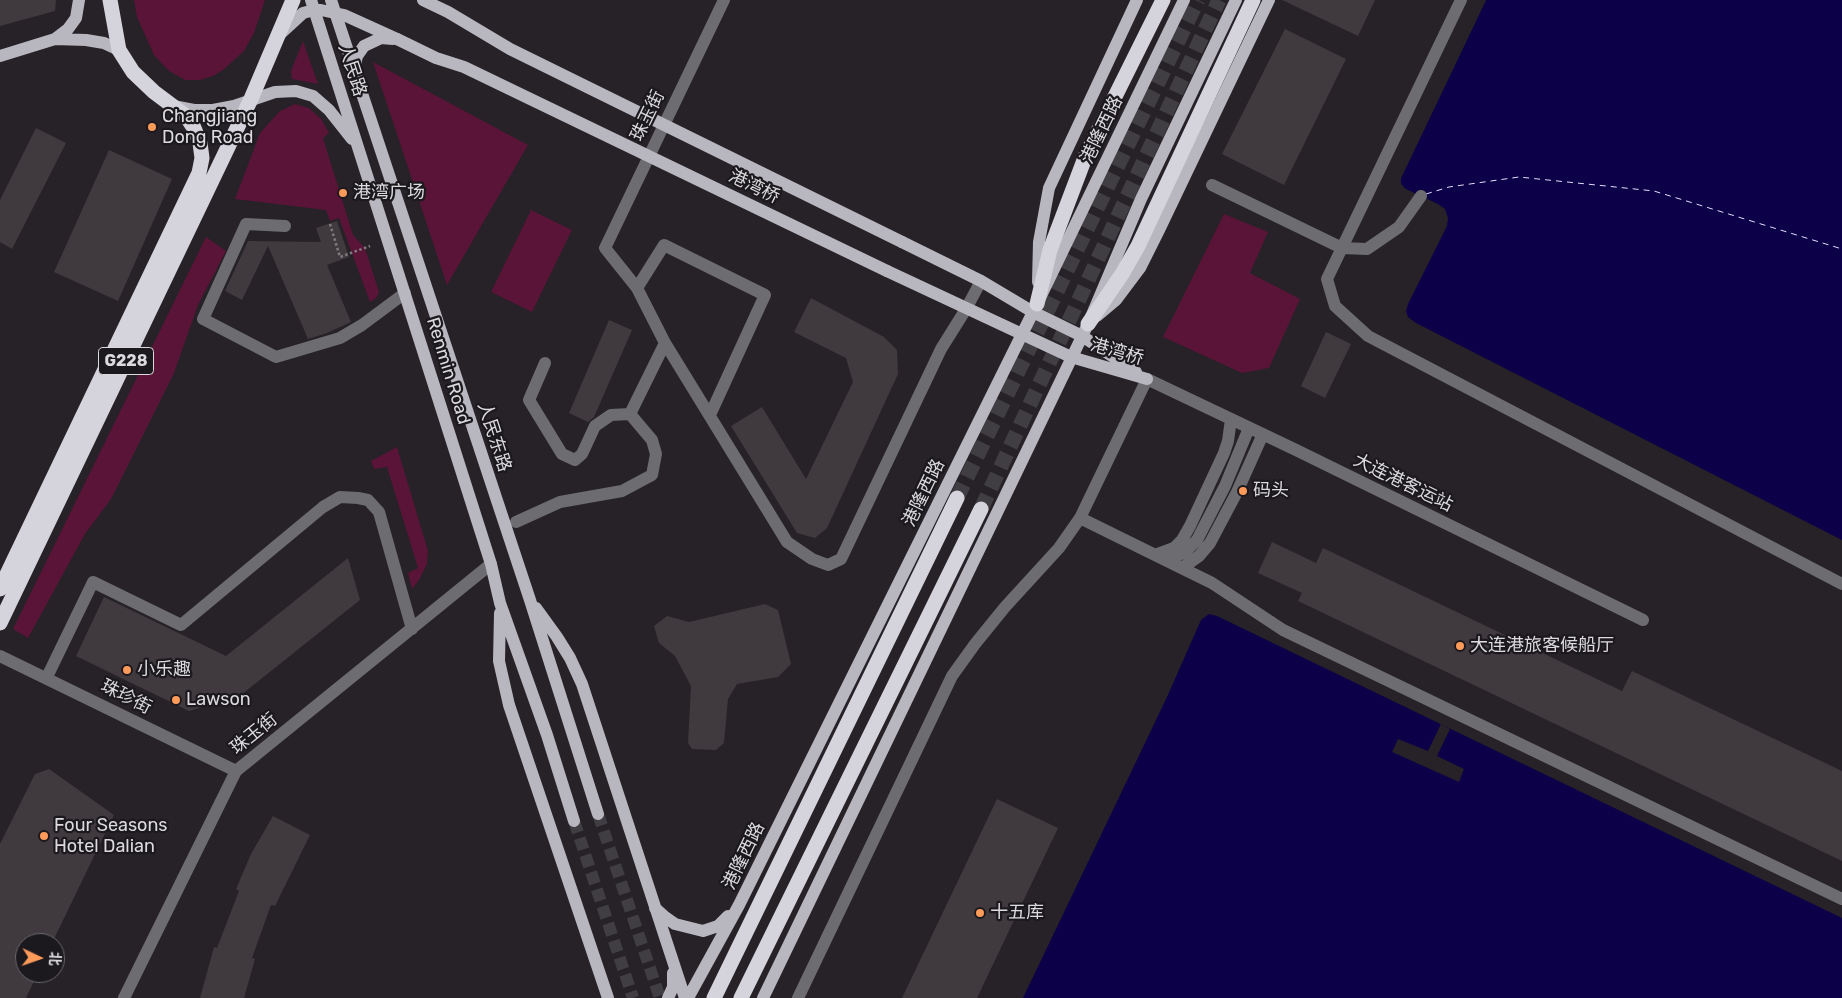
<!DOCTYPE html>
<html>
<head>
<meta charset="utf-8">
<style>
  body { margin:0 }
  #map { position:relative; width:1842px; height:998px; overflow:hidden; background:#262228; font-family:Rubik,"Noto Sans SC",sans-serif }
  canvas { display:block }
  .north { position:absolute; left:15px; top:933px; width:50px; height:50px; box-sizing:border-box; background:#1c191e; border:1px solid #69666b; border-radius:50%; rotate:93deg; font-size:14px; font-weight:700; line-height:20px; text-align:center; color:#dddade }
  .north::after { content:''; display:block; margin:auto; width:18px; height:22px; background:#ff9b5a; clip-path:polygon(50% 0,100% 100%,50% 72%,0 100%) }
</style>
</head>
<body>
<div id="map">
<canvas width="1842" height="998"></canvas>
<div class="north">北</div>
</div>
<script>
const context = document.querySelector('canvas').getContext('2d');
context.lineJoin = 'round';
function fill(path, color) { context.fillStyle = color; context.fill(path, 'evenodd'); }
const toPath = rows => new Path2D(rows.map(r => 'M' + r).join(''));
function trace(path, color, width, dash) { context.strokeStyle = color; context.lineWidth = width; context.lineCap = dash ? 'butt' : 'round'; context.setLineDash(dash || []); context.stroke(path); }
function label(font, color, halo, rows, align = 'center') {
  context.font = font + ' Rubik,"Noto Sans SC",sans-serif'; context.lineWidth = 4.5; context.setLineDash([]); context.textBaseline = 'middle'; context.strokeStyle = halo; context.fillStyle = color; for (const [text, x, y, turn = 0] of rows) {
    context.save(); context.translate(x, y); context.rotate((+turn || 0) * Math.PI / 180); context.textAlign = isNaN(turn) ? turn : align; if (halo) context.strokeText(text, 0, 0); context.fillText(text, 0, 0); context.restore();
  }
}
const green = toPath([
  [134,0,265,0,254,33,244,51,223,70,213,76,200,80,185,80,169,71,154,55,137,17],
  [303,41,318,84,292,79,291,71],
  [373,62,528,145,447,285],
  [295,104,309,108,321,119,329,133,323,138,353,235,365,248,379,292,376,298,370,302,339,218,330,221,326,210,235,199,260,133,280,111],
  [531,210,572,230,532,312,491,292],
  [1224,214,1268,232,1250,273,1300,299,1269,368,1242,373,1163,337],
  [206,237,226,251,198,305,174,373,111,499,85,534,28,638,13,629],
  [397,447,428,551,427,564,419,580,412,589,408,573,418,568,387,467,374,469,371,461]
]);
const water = toPath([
  [1486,0,1842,0,1842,540,1416,323,1408,317,1406,311,1408,304,1447,226,1448,218,1445,209,1438,204,1406,189,1401,184,1401,178],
  [1209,614,1217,616,1842,918,1842,998,1023,998,1167,697,1201,620]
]);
const pier = toPath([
  [1483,0,1486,0,1401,178,1398,177],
  [1441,724,1450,729,1437,756,1464,769,1459,782,1392,752,1398,739,1428,751]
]);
const ferry = toPath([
  [1426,194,1449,187,1519,177,1654,191,1842,249]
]);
const building = toPath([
  [0,0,56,0,55,11,0,26],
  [1282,0,1375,0,1358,36],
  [1285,29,1346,59,1284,185,1222,154],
  [36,128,66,143,12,249,0,242,0,200],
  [109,150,172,179,118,301,54,272],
  [337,221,349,257,327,265,351,322,327,333,308,339,268,246,242,300,225,291,248,241,321,242,316,228],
  [811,298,884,337,897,350,898,374,827,528,815,538,797,533,731,426,762,407,806,479,853,382,846,358,794,332],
  [609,320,632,330,594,417,588,422,569,413],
  [1326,332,1351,344,1325,398,1301,386],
  [1272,542,1316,563,1323,548,1622,691,1632,671,1842,771,1842,861,1298,601,1302,593,1258,573],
  [348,558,360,600,241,695,189,711,76,656,104,597,226,656],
  [765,604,778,610,791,664,778,677,737,684,728,699,724,743,716,750,692,749,688,743,691,686,675,656,659,643,654,626,667,616,689,622],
  [49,769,114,815,52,943,25,943,25,973,38,973,26,998,0,998,0,844,35,774],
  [997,799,1058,828,977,998,902,998],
  [273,816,310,835,275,906,271,905,252,958,255,959,244,998,200,998,214,947,217,948,239,891,236,889,251,854]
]);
const majorTunnel = toPath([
  [598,814,660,998],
  [574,821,633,998]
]);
const highwayTunnel = toPath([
  [957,498,1198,0],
  [981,509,1219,0]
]);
const path = toPath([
  [330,224,340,257,370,246]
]);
const minor = toPath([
  [724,0,605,248,637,288,665,343,787,542,812,559,828,565,841,559,941,349,966,309,981,281],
  [1461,0,1327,279,1335,306,1368,336,1842,584],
  [1212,185,1342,248,1367,249,1399,227,1421,196],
  [285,226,246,224,203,319,276,357,340,338,362,325,405,293],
  [637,288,664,245,765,295,710,415],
  [545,363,529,400,562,454,575,460,582,454,595,426,611,415,630,414],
  [1080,518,1212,583,1283,630,1842,899],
  [516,522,560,502,622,491,652,475,656,454,652,440,630,414,665,343],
  [1155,555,1174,548,1182,540,1190,526,1224,453,1228,441,1231,419],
  [1168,561,1186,551,1197,540,1225,486,1249,428],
  [1182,568,1199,556,1210,543,1237,492,1263,434],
  [0,656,236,771],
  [47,677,93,582,181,625,323,507,340,497,358,498,368,500,379,512,412,629],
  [124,998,236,771,491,564],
  [798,998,952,676,975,644,1005,607,1059,548,1080,518,1147,379,1294,449,1643,620]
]);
const major = toPath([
  [311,0,491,564,500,603,547,735,574,821],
  [331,0,530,600,598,814],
  [279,35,303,13,314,10,321,10,344,15,397,39],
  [55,39,68,29,76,18,79,0],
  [0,56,55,39,86,40,104,43,119,50],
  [354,70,357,56,364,46,381,38,393,39],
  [173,106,194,110,213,110,234,106,275,92,296,91,313,96,329,110,352,139],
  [902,242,981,281,1033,312,1082,336,1136,372],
  [887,271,1071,357,1147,379],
  [1038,282,1039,242,1049,188,1137,0],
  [1097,316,1116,300,1140,268,1159,230,1269,0],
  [536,608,557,637,570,658,582,684,685,998],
  [500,613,499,661,509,705,608,998],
  [655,908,665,917,675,924,703,931,718,926,728,916],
  [668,998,673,987,673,973],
  [688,998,739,905,1037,304,1184,0],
  [763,998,1088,324,1141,199,1236,0]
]);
const highway = toPath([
  [1037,304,1050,250,1086,155,1163,0],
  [1088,324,1122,274,1138,246,1253,0],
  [0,589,199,173,202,158,200,143,194,128,186,116,154,92,133,72,119,50,110,0],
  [0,623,251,99,293,0],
  [714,998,957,498],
  [741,998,981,509]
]);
const majorBridge = toPath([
  [423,0,448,12,510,49,902,242],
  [397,39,436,58,464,67,887,271]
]);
const markers = [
  [152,127,5,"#ff9b5a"],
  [343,193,5,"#ff9b5a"],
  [1243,491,5,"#ff9b5a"],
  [1460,646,5,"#ff9b5a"],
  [127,670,5,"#ff9b5a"],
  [176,700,5,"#ff9b5a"],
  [44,836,5,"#ff9b5a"],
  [980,913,5,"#ff9b5a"]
];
const shields = [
  [126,361,55]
];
const shieldNames = [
  ["G228",126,361]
];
const streetNames = [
  ["人民路",352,70,72],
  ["珠玉街",648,116,-64],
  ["港隆西路",1102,130,-64],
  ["港湾桥",754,187,26],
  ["港湾桥",1117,352,16],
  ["Renmin Road",448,371,73],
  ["人民东路",494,437,72],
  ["大连港客运站",1403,483,26],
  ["港隆西路",924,493,-64],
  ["珠珍街",126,697,27],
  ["珠玉街",254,734,-39],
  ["港隆西路",744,856,-64]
];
const poiNames = [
  ["Changjiang",162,117],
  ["Dong Road",162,138],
  ["港湾广场",353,193],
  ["码头",1253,491],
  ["大连港旅客候船厅",1470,646],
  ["小乐趣",137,670],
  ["Lawson",186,700],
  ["Four Seasons",54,826],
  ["Hotel Dalian",54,847],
  ["十五库",990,913]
];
fill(green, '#591437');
fill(water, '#0c0048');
fill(pier, '#262228');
trace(ferry, '#dee3f9', 1, [6, 5]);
fill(building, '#403a3f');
trace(majorTunnel, '#413e43', 12, [12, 6]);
trace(highwayTunnel, '#413e43', 15, [15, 8]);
trace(path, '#7f7c81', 2.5, [2.5, 2.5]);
trace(minor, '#6d6c70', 12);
trace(major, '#b8b6be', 12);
trace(highway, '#d5d4dc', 15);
trace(majorBridge, '#b8b6be', 12);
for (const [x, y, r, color] of markers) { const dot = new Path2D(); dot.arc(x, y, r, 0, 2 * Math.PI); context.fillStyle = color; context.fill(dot); trace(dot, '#1c191e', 2); }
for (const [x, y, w] of shields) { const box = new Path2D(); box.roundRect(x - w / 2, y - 13.5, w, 27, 4); context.fillStyle = '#1c191e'; context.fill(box); trace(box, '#dddade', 1); }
label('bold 16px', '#dddade', null, shieldNames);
label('18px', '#dddade', '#1c191e', streetNames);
label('18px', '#dddade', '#1c191e', poiNames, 'left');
</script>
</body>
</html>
